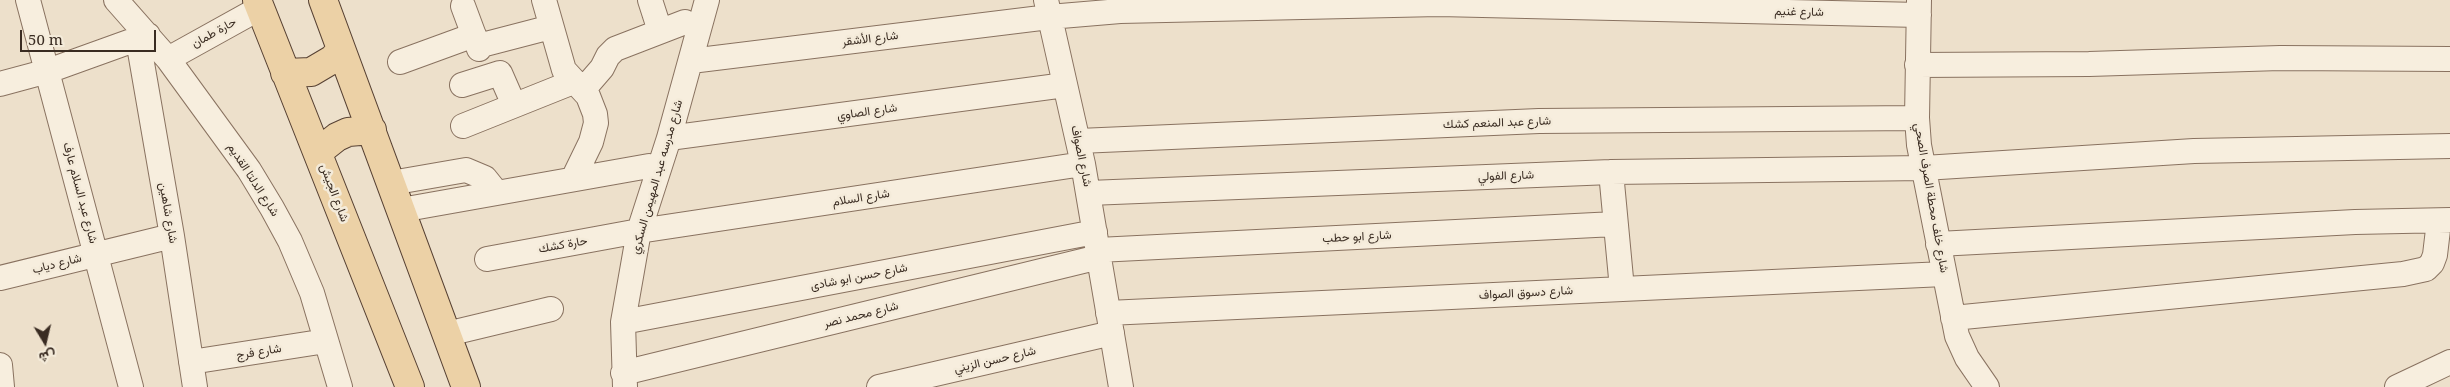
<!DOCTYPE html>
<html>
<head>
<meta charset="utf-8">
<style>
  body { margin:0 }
  #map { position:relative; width:2450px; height:387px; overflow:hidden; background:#ede0cb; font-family:"Noto Serif",Vazirmatn,serif }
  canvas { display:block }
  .north { position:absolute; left:20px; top:317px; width:50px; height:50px; -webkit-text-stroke:4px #f4ebda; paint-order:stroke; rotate:171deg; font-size:14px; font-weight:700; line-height:20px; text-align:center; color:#3a2c22 }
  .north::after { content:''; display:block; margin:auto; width:18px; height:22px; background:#3a2c22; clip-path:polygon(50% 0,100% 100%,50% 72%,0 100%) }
  .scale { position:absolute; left:20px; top:30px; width:136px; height:22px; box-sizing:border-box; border:2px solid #3a2c22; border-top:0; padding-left:6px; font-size:15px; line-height:18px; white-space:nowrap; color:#3a2c22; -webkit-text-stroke:4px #f4ebda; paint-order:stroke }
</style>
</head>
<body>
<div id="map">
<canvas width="2450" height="387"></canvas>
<div class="north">ش</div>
<div class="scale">50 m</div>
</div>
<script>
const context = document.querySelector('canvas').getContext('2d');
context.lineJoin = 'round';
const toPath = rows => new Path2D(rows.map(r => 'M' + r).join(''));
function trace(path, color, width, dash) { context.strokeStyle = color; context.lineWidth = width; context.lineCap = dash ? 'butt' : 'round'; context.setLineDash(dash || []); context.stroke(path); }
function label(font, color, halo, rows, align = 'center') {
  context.font = font + ' "Noto Serif",Vazirmatn,serif'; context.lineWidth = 5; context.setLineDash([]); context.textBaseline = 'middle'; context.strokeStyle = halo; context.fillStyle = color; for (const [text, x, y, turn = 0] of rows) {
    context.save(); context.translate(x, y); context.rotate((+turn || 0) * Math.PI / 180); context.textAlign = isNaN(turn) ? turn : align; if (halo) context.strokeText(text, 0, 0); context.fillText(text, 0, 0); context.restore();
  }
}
const minor = toPath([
  [28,0,131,387],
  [116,0,168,59,249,170,272,208,290,241,312,293,340,387],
  [544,0,564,70,588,96,595,114,596,123,591,142,573,179],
  [650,0,660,31],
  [1046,0,1083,164,1121,387],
  [1919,0,1917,118,1919,145,1957,336,1967,358,1987,387],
  [463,6,479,49],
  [138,40,172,236,195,387],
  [478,46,551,27],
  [168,59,260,8],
  [691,61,1049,17,1120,11,1439,4,1919,15],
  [400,62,474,35],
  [1917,65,2089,64,2280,58,2450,59],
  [0,84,48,71,148,35],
  [462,85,500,73,514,105],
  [583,90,602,68,608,56,615,49,685,22],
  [463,126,573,82],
  [669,138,1065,85],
  [1079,141,1539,121,1917,118],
  [1611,172,1622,289],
  [391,183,466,170,485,178,497,193],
  [1089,193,1611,172,1924,168,2194,151,2450,146],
  [401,210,649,166],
  [1938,244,2355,222,2450,220],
  [1098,250,1615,224],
  [487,259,639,231,1083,164],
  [0,278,172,236],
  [1108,313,1944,274],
  [1953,318,2403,274,2426,269,2432,263,2435,255,2439,221],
  [623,322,1095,232],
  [447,334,551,309],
  [191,362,326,341],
  [0,365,2,387],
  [623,373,1099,257],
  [625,387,623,322,639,231,669,138,707,0],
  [879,387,1112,333],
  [2397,387,2450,362]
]);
const major = toPath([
  [257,0,410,387],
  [323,0,466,387],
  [285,73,311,72,333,59,341,49],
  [318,152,337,137,348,132,372,130]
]);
const streetNames = [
  ["شارع غنيم",1799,12,1],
  ["حارة طمان",214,33,-29],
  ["شارع الأشقر",870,39,-7],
  ["شارع الصاوي",867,112,-8],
  ["شارع عبد المنعم كشك",1497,123,-2],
  ["شارع الصواف",1081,156,78],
  ["شارع الفولي",1506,176,-2],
  ["شارع مدرسه عبد المهيمن السكري",657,177,-74],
  ["شارع الدلتا القديم",253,180,57],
  ["شارع عبد السلام عارف",80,193,75],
  ["شارع الجيش",334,193,69],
  ["شارع السلام",861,198,-9],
  ["شارع خلف محطة الصرف الصحي",1931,198,80],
  ["شارع شاهين",168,213,80],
  ["شارع ابو حطب",1357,237,-3],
  ["حارة كشك",563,245,-10],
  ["شارع دياب",57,264,-14],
  ["شارع حسن ابو شادى",859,277,-11],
  ["شارع دسوق الصواف",1526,293,-3],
  ["شارع محمد نصر",861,315,-14],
  ["شارع فرج",259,352,-9],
  ["شارع حسن الزيني",995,360,-13]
];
trace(minor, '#897260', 26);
trace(major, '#574133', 30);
trace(minor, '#f7eede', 24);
trace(major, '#ecd1a6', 28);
label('12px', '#3a2c22', '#f4ebda', streetNames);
</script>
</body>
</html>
